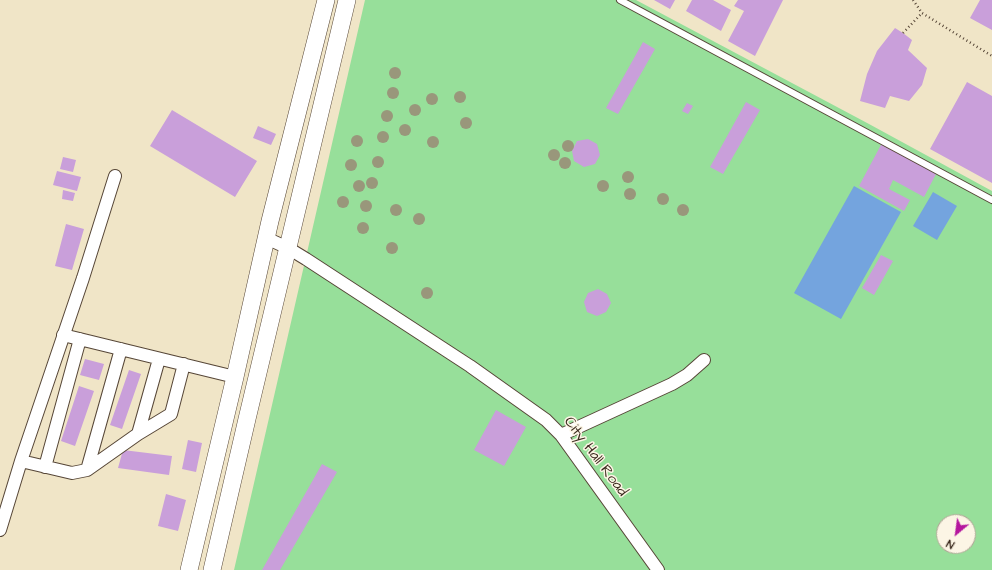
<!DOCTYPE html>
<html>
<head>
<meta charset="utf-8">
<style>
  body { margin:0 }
  #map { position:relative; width:992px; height:570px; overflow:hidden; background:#f0e5c7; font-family:"Architects Daughter",sans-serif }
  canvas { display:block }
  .north { position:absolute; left:936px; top:514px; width:40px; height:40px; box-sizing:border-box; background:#fcf5e5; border:1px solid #afa495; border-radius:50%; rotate:209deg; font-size:11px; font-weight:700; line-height:16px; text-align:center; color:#3b2a1e }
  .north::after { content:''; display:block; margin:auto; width:14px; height:18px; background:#b5179e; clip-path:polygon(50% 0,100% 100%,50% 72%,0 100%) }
</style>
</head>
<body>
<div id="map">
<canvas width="992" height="570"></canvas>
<div class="north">N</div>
</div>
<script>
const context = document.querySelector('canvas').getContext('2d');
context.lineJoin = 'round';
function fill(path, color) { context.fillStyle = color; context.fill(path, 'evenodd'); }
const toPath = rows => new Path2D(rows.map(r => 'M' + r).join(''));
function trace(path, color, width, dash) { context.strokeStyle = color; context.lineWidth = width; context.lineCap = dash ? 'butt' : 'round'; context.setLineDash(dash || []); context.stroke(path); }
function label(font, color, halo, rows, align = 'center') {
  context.font = font + ' "Architects Daughter",sans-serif'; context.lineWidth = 3; context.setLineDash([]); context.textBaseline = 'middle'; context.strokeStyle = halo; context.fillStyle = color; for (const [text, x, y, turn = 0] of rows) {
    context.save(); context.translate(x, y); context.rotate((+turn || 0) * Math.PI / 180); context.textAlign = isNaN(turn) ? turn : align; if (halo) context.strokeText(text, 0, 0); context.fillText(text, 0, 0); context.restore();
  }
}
const green = toPath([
  [365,0,636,0,869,124,992,191,992,570,234,570,272,405],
  [944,522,968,522,968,546,944,546]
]);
const water = toPath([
  [854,186,901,212,841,319,794,293],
  [933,192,957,206,937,240,913,226]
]);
const building = toPath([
  [654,0,675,0,670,9],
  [692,0,713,0,731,10,721,31,686,11],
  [738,0,783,0,755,56,728,41,744,11,734,6],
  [980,0,992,0,992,30,970,18],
  [895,28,903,33,912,40,908,50,927,68,922,85,909,101,890,96,885,108,860,101,867,74,877,51],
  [643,42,655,49,618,114,606,108],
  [967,82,992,96,992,183,930,149],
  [746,102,760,110,723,174,710,167],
  [687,103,693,106,688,114,682,111],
  [172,110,257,161,235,197,150,146],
  [258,126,276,134,271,145,253,138],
  [588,139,597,144,600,155,595,164,584,167,574,161,572,151,577,141],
  [882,143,936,174,924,197,893,180,889,189,910,200,904,211,859,186],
  [63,157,76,160,73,172,60,169],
  [57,171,81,177,77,191,53,185],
  [63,190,75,193,73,201,62,199],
  [66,224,84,229,72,270,55,266],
  [881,255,893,261,874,295,862,288],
  [598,289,607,294,611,303,606,312,597,316,587,312,584,302,588,293],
  [85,359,104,364,99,380,80,375],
  [129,370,141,374,122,429,110,425],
  [79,386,94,391,75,446,61,441],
  [496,410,526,427,504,466,474,450],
  [188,440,202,443,196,472,182,469],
  [123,450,172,456,169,475,118,468],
  [322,464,337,472,280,570,262,570],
  [166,494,186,500,178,531,158,526]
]);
const path = toPath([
  [913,0,922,13,992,56],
  [903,33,922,13]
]);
const lane = toPath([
  [620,0,992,200]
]);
const street = toPath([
  [266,238,288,248,306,259,470,366,546,420,561,435,658,570],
  [63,335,235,377],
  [138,434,159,359],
  [561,435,672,384,687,375,704,360],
  [21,461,72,473,87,470,138,434,171,414,184,364],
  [45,467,80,339],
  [87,470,121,349],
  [0,530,21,461,83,278,115,176]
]);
const secondary = toPath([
  [189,570,235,377,270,221,326,0],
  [212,570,247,419,347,0]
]);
const trees = [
  [395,73],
  [393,93],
  [460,97],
  [432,99],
  [415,110],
  [387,116],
  [466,123],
  [405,130],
  [383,137],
  [357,141],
  [433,142],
  [568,146],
  [554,155],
  [378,162],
  [565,163],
  [351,165],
  [628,177],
  [372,183],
  [359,186],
  [603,186],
  [630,194],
  [663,199],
  [343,202],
  [366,206],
  [396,210],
  [683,210],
  [419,219],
  [363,228],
  [392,248],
  [427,293]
];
const streetNames = [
  ["City Hall Road",595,457,53]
];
fill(green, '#97df9a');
fill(water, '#74a4de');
fill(building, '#c99fda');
trace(lane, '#564637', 8);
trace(street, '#564637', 14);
trace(secondary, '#564637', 18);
trace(path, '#564637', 2.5, [1, 3]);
trace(lane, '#fff', 6);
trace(street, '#fff', 12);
trace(secondary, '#fff', 17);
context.fillStyle = '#99977b';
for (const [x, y] of trees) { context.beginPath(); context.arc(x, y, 6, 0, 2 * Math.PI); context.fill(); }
label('15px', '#3b2a1e', '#fcf5e5', streetNames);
</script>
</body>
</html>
